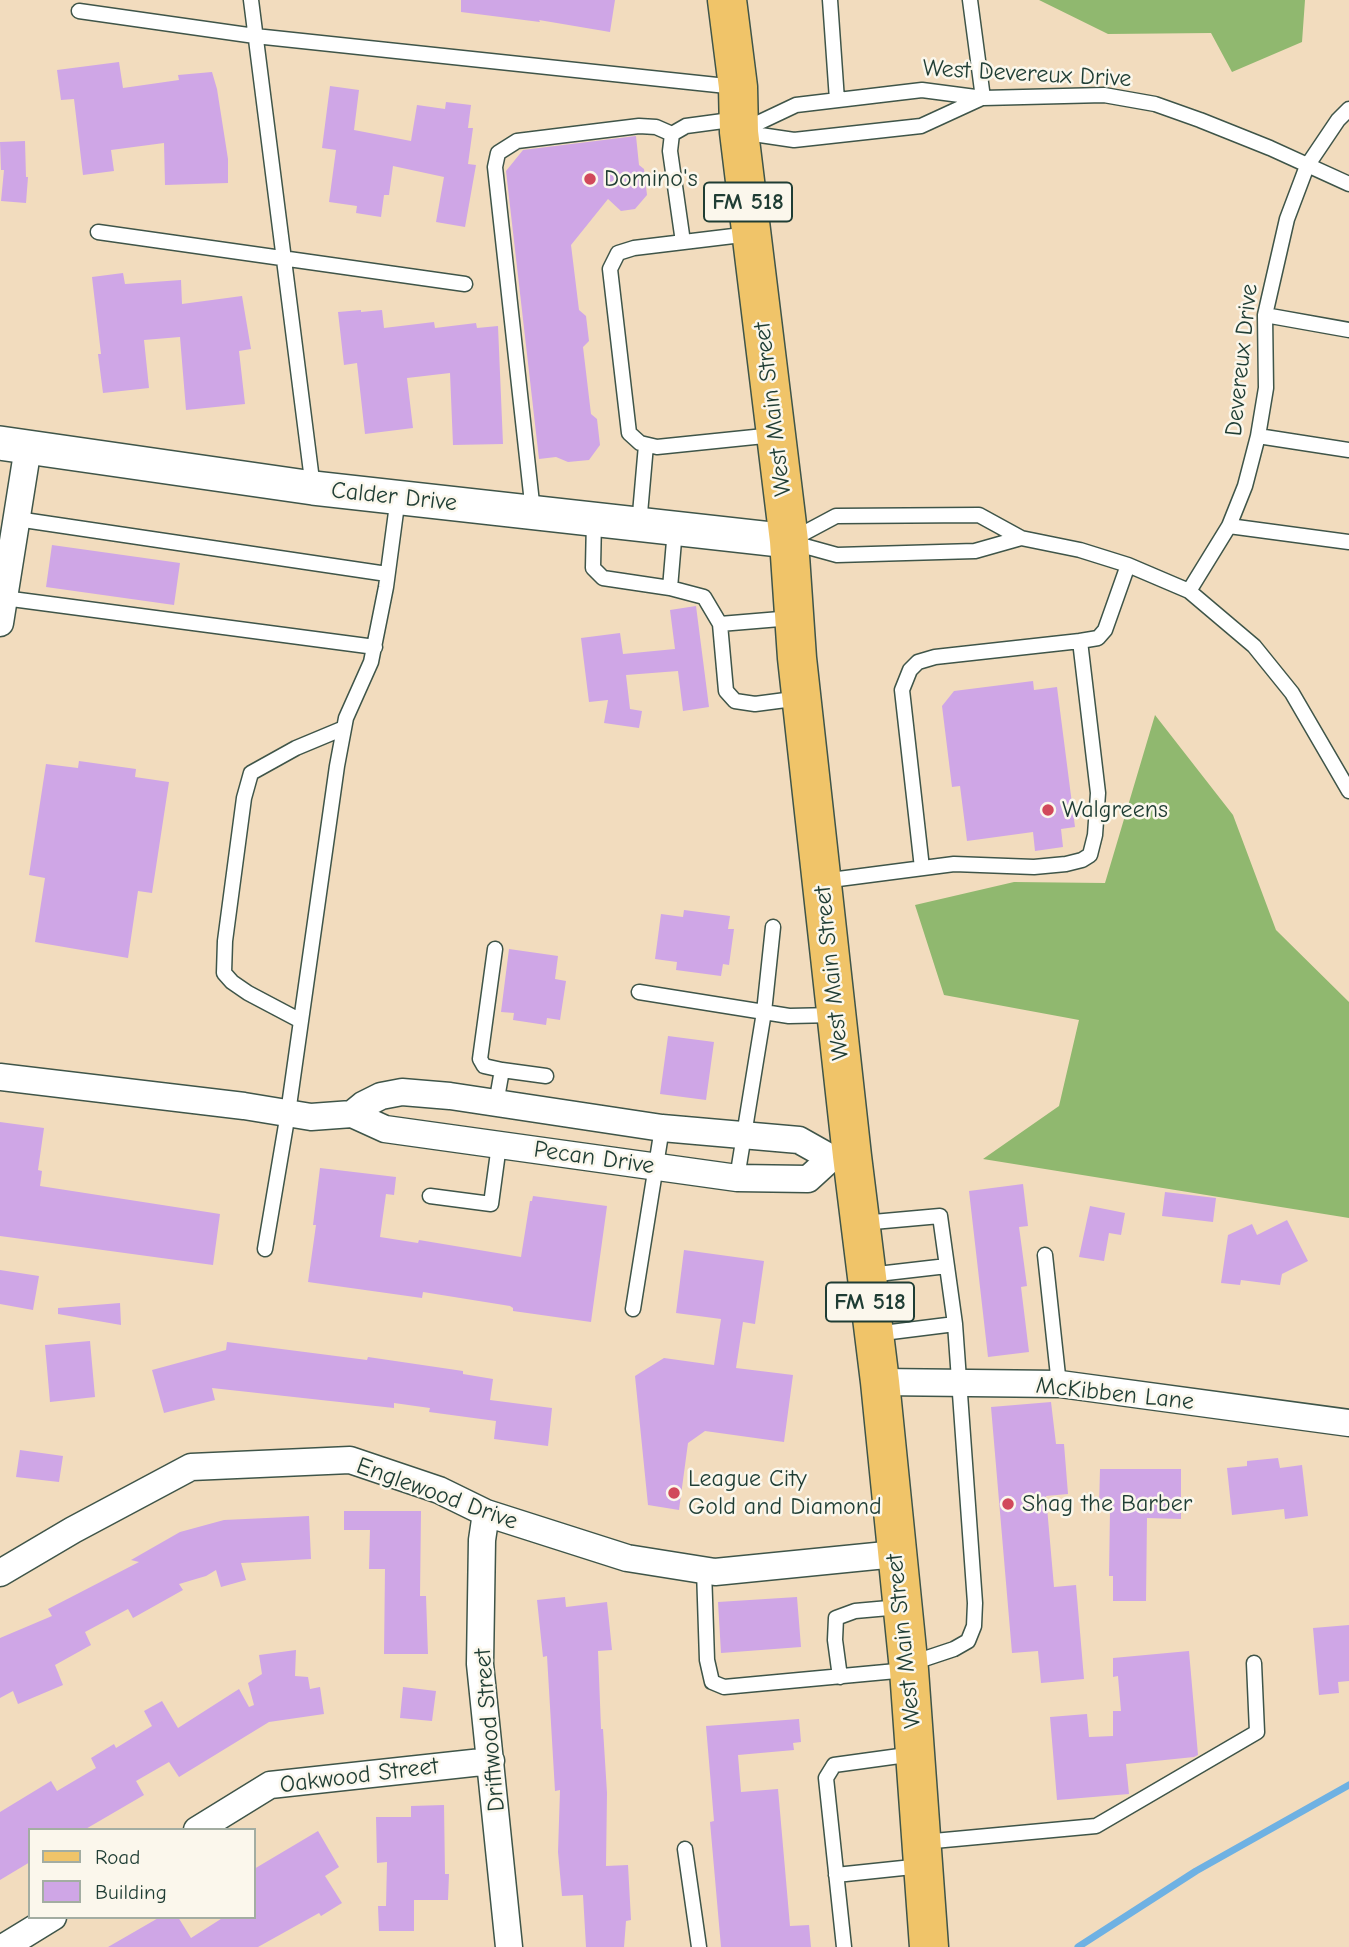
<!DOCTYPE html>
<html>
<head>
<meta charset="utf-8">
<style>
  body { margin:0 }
  #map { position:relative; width:1349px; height:1947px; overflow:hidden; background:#f2dcbe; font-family:"Comic Neue",sans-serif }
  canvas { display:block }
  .legend { position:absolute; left:28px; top:1828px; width:228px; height:91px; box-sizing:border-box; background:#fbf7ec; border:2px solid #a3ada2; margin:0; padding:9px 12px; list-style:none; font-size:21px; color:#1f3d34 }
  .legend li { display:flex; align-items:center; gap:14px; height:35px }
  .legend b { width:35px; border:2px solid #a3ada2 }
</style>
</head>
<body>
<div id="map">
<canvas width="1349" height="1947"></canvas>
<ul class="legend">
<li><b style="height:9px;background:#f0c469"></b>Road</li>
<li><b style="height:19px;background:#cfa6e6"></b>Building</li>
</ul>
</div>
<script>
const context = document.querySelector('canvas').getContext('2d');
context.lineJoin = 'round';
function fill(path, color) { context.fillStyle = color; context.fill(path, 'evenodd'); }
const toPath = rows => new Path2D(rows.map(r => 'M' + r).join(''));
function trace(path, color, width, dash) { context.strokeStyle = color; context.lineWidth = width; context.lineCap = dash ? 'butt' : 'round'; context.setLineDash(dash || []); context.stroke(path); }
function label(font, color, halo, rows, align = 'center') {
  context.font = font + ' "Comic Neue",sans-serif'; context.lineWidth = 5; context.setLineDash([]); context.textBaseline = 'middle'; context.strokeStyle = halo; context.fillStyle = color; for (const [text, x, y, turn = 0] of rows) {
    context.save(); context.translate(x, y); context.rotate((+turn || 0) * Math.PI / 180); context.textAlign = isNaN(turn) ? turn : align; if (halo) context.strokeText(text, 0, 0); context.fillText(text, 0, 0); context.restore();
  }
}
const forest = toPath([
  [1039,0,1305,0,1302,42,1232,72,1211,33,1108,34],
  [1155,715,1233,815,1276,930,1349,1002,1349,1218,983,1159,1059,1106,1079,1020,944,995,915,905,1014,882,1105,883]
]);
const stream = toPath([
  [1078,1947,1196,1871,1349,1785]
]);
const building = toPath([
  [461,0,615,0,610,32,539,20,540,22,461,12],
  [119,62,123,88,179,80,178,75,212,72,217,89,228,159,228,183,165,185,164,143,111,150,114,171,83,175,74,99,61,100,57,70],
  [330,86,359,90,354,130,411,141,417,105,445,109,446,102,471,105,468,128,473,128,468,164,476,165,465,227,436,222,444,177,393,166,389,195,384,195,381,217,356,213,357,206,329,202,336,150,322,148],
  [636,136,639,165,644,169,647,195,635,209,621,211,608,199,571,245,579,310,586,316,589,341,583,347,591,414,597,419,600,445,589,460,568,462,556,457,539,459,506,171,523,150],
  [25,141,26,177,28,177,26,203,1,201,4,170,1,170,0,142],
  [123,273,125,284,181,280,182,304,242,296,251,349,239,351,245,404,186,410,180,337,144,340,149,388,103,393,98,354,101,354,92,277],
  [361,310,361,312,382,310,384,328,434,322,435,328,476,323,477,328,498,326,503,444,453,445,450,373,407,378,413,428,365,434,357,363,344,365,338,312],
  [52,545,180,563,174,605,46,587],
  [696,606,709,707,683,711,678,671,626,675,630,709,642,711,639,728,604,723,608,700,589,702,581,638,620,633,623,654,675,649,670,610],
  [1033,681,1034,690,1057,687,1075,827,1061,829,1063,847,1035,851,1033,832,967,841,960,786,952,787,942,706,954,691],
  [79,761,136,769,135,777,169,782,152,893,138,891,128,958,35,942,45,878,29,875,46,764,78,768],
  [684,910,730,916,728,929,734,929,729,965,723,964,721,976,676,970,677,962,655,959,661,914,683,917],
  [509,949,558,956,555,979,566,981,560,1020,547,1018,546,1025,513,1020,514,1013,501,1012],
  [668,1036,714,1042,706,1100,660,1094],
  [0,1122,44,1128,38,1170,42,1171,40,1186,220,1214,213,1265,0,1236],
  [320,1168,396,1177,394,1195,386,1194,380,1237,418,1243,419,1240,521,1257,530,1201,532,1201,533,1196,607,1206,591,1322,513,1311,513,1308,510,1306,423,1292,422,1298,308,1282,316,1225,313,1225],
  [1023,1184,1028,1226,1019,1227,1027,1286,1021,1287,1029,1352,988,1357,969,1191],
  [1165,1192,1216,1198,1213,1222,1162,1216],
  [1090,1206,1125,1213,1121,1235,1109,1233,1104,1261,1079,1257],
  [1287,1220,1308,1261,1282,1274,1280,1285,1241,1280,1240,1285,1221,1283,1228,1235,1252,1224,1257,1235],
  [684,1250,764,1261,755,1324,743,1322,736,1368,793,1375,784,1442,705,1431,688,1443,679,1510,648,1505,635,1376,664,1358,714,1365,721,1319,676,1313],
  [0,1270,39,1276,33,1310,0,1304],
  [120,1303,121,1325,58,1314,58,1308],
  [90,1341,95,1397,50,1402,45,1345],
  [227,1342,367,1360,368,1357,463,1371,463,1374,493,1379,490,1400,552,1408,548,1446,494,1439,496,1421,429,1412,430,1408,394,1403,394,1408,212,1388,215,1400,164,1413,152,1370,226,1350],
  [1051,1402,1056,1444,1064,1444,1068,1494,1046,1496,1054,1587,1076,1585,1084,1679,1041,1683,1038,1651,1012,1653,991,1407],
  [20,1450,63,1456,59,1482,16,1477],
  [1278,1458,1280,1468,1302,1465,1308,1516,1285,1519,1284,1509,1232,1515,1227,1468,1247,1466,1247,1461],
  [1100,1469,1181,1469,1181,1519,1147,1518,1146,1601,1113,1601,1113,1576,1109,1576,1110,1509,1099,1509],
  [344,1511,421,1511,420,1596,426,1596,428,1654,384,1654,385,1569,369,1569,370,1530,344,1530],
  [309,1516,311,1559,241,1563,246,1580,221,1587,216,1570,206,1576,179,1584,183,1590,133,1618,128,1609,85,1632,91,1645,55,1665,63,1685,18,1704,13,1691,0,1698,0,1638,52,1616,48,1609,139,1562,131,1560,180,1532,224,1520],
  [565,1597,566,1607,607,1602,612,1650,598,1651,601,1729,603,1729,607,1793,606,1866,628,1865,631,1920,626,1921,624,1947,586,1947,583,1895,562,1896,558,1852,560,1790,555,1791,547,1656,543,1657,537,1600],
  [797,1597,801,1647,721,1653,718,1602],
  [1349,1625,1349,1681,1338,1682,1339,1693,1319,1695,1313,1628],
  [296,1650,295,1676,308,1677,310,1689,320,1687,324,1714,269,1722,179,1777,169,1762,136,1781,144,1795,84,1830,30,1830,30,1862,0,1880,0,1812,51,1781,57,1791,96,1768,91,1758,114,1744,116,1748,152,1726,144,1711,162,1701,178,1728,239,1689,249,1707,254,1705,248,1683,262,1674,259,1655],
  [1189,1651,1198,1755,1194,1757,1126,1764,1129,1794,1057,1800,1050,1717,1087,1714,1089,1737,1113,1736,1113,1711,1121,1711,1118,1676,1113,1677,1113,1658],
  [403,1687,436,1691,432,1721,400,1718],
  [799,1719,801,1742,793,1743,794,1750,738,1755,741,1792,778,1789,790,1926,809,1925,811,1947,721,1947,710,1822,714,1821,706,1726],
  [444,1805,445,1874,449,1874,448,1900,414,1900,414,1931,379,1931,378,1906,386,1906,387,1862,377,1863,376,1817,411,1817,411,1806],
  [318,1831,339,1867,325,1876,342,1903,321,1916,319,1913,258,1947,108,1947,160,1917,178,1917,191,1938,224,1917,254,1917,254,1869]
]);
const service = toPath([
  [251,0,313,488],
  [830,0,837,100],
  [970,0,983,98],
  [79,11,255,36,736,87],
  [741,131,796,105,922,90,983,98,1104,95,1155,104,1200,120,1270,148,1349,184],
  [740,132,794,140,921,126,982,98],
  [98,232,465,284],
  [750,234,634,248,618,253,610,269,629,433,640,443,657,447,774,435],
  [683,242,670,151,672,134,686,126,738,119],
  [1265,315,1349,330],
  [1258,436,1349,450],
  [533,512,495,167,498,153,517,141,639,126,656,127,672,134],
  [17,519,387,574],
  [594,519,593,568,603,578,670,588,704,597,720,624,726,691,735,701,755,704,801,698],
  [639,525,646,445],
  [1229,526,1349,542],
  [791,540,836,516,979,515,1021,538,1080,550,1128,565,1189,591,1254,646,1292,693,1349,791],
  [790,542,837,555,975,551,1021,538],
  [670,588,675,529],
  [1189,591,1229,526,1245,486,1258,436,1266,388,1265,315,1287,219,1307,166,1338,120,1349,109],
  [4,598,375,647],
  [720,624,792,618],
  [922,868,902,690,910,670,918,662,935,657,1080,641],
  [823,881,954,864,1034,867,1066,864,1082,860,1090,855,1095,835,1098,793,1080,641,1098,638,1105,630,1128,565],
  [495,949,480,1059,484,1066,502,1070],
  [639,992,789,1016,835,1015],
  [301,1021,248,993,232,982,224,973,225,941,244,798,251,773,296,748,344,728],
  [496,1104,502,1070,546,1076],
  [737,1178,764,1012,773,927],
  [430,1196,491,1204,499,1145],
  [862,1223,940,1216,955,1324,975,1603,974,1626,968,1641,954,1649,912,1663],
  [265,1249,288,1113,337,766,346,718,371,662,386,587,398,497],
  [1045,1255,1059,1385],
  [869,1275,947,1266],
  [633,1309,662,1128],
  [875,1334,955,1324],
  [704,1570,707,1660,712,1682,724,1687,907,1670],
  [840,1677,835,1640,836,1618,855,1611,900,1607],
  [923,1842,1096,1826,1257,1732,1254,1663],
  [685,1849,699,1947],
  [836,1875,922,1866],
  [844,1947,826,1778,834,1765,914,1754]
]);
const minor = toPath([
  [0,623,28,447],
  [0,1077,244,1106,311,1117,352,1114,385,1129,737,1178,808,1179,831,1158],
  [352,1114,363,1105,381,1096,402,1092,450,1096,662,1128,799,1140,831,1158,847,1156],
  [880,1382,1060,1384,1349,1423],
  [486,1513,482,1540,480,1664,509,1947],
  [0,1573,73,1530,191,1467,350,1460,439,1490,486,1513,627,1558,715,1572,896,1554],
  [197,1830,270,1785,491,1761],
  [4,1947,53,1917]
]);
const tertiary = toPath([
  [0,443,313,488,789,541]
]);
const primary = toPath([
  [727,0,738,87,739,132,789,541,797,658,852,1156,880,1382,909,1670,929,1947]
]);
const markers = [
  [590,179,7,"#d1495b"],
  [1048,810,7,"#d1495b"],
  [674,1493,7,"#d1495b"],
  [1008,1504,7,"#d1495b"]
];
const shields = [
  [748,202,88],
  [870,1302,88]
];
const shieldNames = [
  ["FM 518",748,202],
  ["FM 518",870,1302]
];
const streetNames = [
  ["West Devereux Drive",1027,74,3],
  ["Devereux Drive",1242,360,-84],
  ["West Main Street",773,409,-97],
  ["Calder Drive",394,497,6],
  ["West Main Street",832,973,-96],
  ["Pecan Drive",594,1158,8],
  ["McKibben Lane",1115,1394,6],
  ["Englewood Drive",437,1494,20],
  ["West Main Street",904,1641,-96],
  ["Driftwood Street",490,1730,-95],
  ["Oakwood Street",359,1776,-7]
];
const poiNames = [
  ["Domino's",604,179],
  ["Walgreens",1062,810],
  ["League City",688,1479],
  ["Gold and Diamond",688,1507],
  ["Shag the Barber",1022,1504]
];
fill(forest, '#90b86f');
trace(stream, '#6eb1e3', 7);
fill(building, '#cfa6e6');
trace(service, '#3f5549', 17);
trace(minor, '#3f5549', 29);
trace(tertiary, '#3f5549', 36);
trace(primary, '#3f5549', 41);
trace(service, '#fff', 14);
trace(minor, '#fff', 26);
trace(tertiary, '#fff', 33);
trace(primary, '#f0c469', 38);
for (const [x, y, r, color] of markers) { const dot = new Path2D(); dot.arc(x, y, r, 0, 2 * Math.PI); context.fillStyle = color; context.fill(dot); trace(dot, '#fbf7ec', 2.5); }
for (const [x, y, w] of shields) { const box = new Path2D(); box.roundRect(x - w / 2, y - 19.5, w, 39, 5); context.fillStyle = '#fbf7ec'; context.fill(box); trace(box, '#1f3d34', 2); }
label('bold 23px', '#1f3d34', null, shieldNames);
label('24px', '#1f3d34', '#fbf7ec', streetNames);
label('24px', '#1f3d34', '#fbf7ec', poiNames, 'left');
</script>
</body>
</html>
